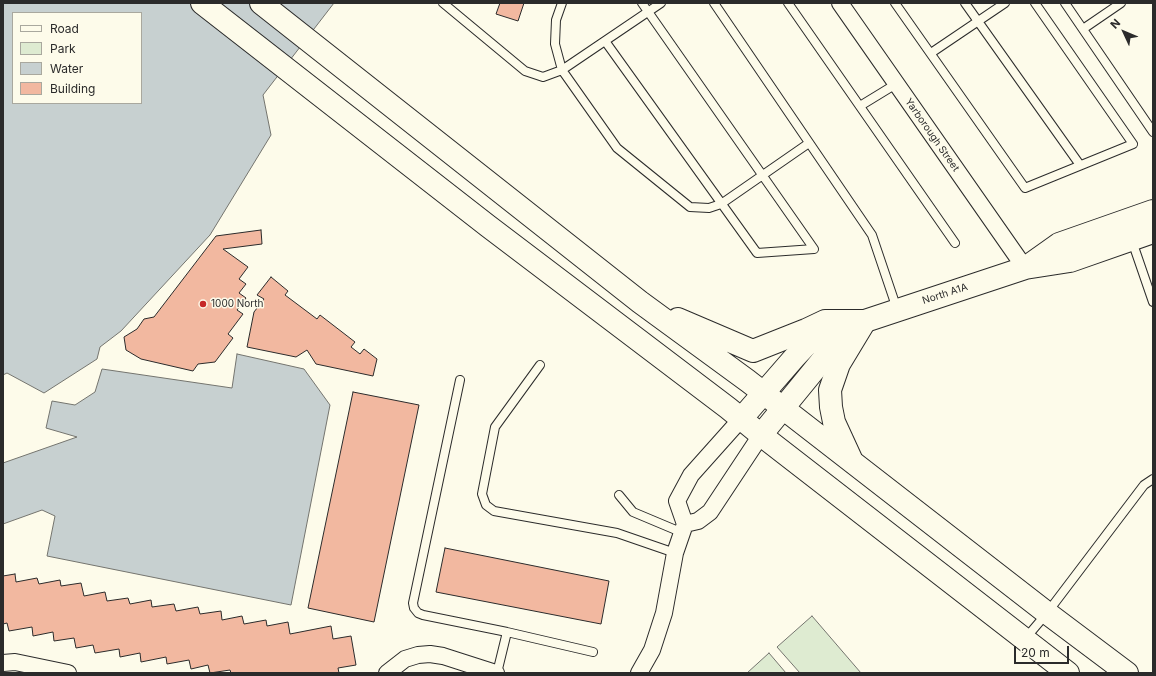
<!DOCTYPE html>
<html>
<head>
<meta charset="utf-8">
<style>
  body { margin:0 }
  #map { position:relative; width:1156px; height:676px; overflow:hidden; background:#fdfbea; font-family:Inter,sans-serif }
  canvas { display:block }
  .frame { position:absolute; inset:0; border:4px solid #2b2b2b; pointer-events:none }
  .legend { position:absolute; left:12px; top:12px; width:130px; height:92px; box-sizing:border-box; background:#fdfbea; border:1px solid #a9a89e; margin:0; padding:5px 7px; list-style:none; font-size:12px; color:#2b2b2b }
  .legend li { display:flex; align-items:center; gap:8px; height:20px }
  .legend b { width:20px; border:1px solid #a9a89e }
  .north { position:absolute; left:1104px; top:12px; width:40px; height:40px; -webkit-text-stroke:3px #fdfbea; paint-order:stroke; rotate:314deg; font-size:11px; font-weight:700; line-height:16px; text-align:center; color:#2b2b2b }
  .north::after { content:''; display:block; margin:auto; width:14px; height:18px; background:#2b2b2b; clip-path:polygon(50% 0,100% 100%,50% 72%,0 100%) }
  .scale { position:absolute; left:1014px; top:646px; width:55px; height:18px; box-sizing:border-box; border:2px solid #2b2b2b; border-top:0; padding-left:5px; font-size:12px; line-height:14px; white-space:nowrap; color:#2b2b2b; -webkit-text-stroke:3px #fdfbea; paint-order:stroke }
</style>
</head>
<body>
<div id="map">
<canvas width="1156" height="676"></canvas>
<div class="frame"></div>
<ul class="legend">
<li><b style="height:5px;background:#fdfbea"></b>Road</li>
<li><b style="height:11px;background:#deebd1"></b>Park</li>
<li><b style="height:11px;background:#c7d0d0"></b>Water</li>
<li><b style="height:11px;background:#f2b8a0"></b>Building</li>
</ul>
<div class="north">N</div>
<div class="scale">20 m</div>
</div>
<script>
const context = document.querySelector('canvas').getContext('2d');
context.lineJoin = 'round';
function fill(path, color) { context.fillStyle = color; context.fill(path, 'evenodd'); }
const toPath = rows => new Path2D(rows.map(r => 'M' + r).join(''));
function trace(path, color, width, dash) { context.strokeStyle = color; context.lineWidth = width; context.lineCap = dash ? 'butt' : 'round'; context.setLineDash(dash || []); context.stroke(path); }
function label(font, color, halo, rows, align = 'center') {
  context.font = font + ' Inter,sans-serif'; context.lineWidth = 3; context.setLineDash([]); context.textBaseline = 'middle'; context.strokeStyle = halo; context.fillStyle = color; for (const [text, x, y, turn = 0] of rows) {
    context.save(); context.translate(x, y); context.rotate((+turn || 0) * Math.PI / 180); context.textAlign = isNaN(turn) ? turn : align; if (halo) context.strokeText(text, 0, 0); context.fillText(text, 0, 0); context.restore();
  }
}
const green = toPath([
  [812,616,861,673,800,673,777,647,812,616],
  [769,653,786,673,747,673,769,653]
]);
const water = toPath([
  [3,3,334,3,263,95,271,135,210,235,121,331,100,347,97,359,44,393,7,373,3,375,3,3],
  [13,13,141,13,141,103,13,103,13,13],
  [237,354,304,369,330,405,291,605,47,556,55,516,42,510,3,524,3,463,77,437,46,428,52,401,75,405,95,392,102,369,232,388,237,354]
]);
const building = toPath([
  [500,3,524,3,518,21,496,14,500,3],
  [261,230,262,244,223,249,248,267,239,279,246,284,239,293,246,298,237,310,243,314,228,334,233,338,215,362,198,364,193,371,141,359,126,350,124,337,137,329,144,319,154,317,216,236,261,230],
  [271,277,288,291,285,295,317,319,320,315,355,342,351,347,360,354,364,349,377,359,373,376,316,364,307,350,296,357,247,347,254,312,264,299,257,295,271,277],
  [353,392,419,405,374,622,308,608,353,392],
  [445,548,609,581,601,624,436,592,445,548],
  [15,574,16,582,37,578,39,584,60,580,61,586,81,583,84,596,105,592,107,601,128,598,130,604,151,600,152,607,174,604,176,611,198,607,200,614,221,611,222,620,242,616,244,624,266,620,267,626,288,622,290,634,331,626,333,639,351,636,356,665,338,668,339,673,231,673,230,670,210,673,208,665,191,669,189,660,167,664,166,657,141,662,140,653,120,657,119,649,95,653,93,645,76,648,74,638,54,641,53,632,33,636,32,627,9,631,7,623,3,624,3,576,15,574]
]);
const lane = toPath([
  [443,3,525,71,543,77,562,70,555,44,556,20,562,3],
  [661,3,562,70,617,148,690,207,709,208,721,204,809,143],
  [714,3,872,235,897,309],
  [788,3,955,243],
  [895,3,1025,188,1133,144,1035,3],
  [965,3,1080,165],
  [1065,3,1153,132],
  [1083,29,1121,3],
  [605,41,757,253,814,249,642,3],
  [931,53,1005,3],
  [860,106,896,84],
  [1132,241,1153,302],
  [540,365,495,427,482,494,486,505,494,511,617,533,675,553],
  [460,380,413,603,414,608,418,613,423,615,507,632,593,652],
  [619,495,633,512,683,533],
  [1025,639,1047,613,1144,485,1153,479],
  [497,673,507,632]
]);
const street = toPath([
  [840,3,1025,268],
  [685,524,698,521,710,512,761,435],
  [3,663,15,662,68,673],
  [387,673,405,659,418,655,430,654,443,656,496,673],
  [639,673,652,650,664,613,675,553,685,524,677,501,691,475,741,419]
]);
const secondary = toPath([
  [1028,266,1059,244,1153,211],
  [741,419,794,358,810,341,828,331,865,321,1025,268,1070,261,1153,232],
  [761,435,824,358,860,325]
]);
const primary = toPath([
  [202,3,488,226,728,408,761,435,1068,673],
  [261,3,640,302,748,381,1047,613,1127,673],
  [678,319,753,351,806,330,825,321,865,321],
  [851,459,834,422,831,407,830,390,839,364,865,321]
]);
const markers = [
  [203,304,4,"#c62828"]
];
const streetNames = [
  ["Yarborough Street",932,135,55],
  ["North A1A",945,294,-18]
];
const poiNames = [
  ["1000 North",211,304]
];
fill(green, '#deebd1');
trace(green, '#74746e', 1);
fill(water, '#c7d0d0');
trace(water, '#74746e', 1);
fill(building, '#f2b8a0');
trace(building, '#2b2b2b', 1);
trace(lane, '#2b2b2b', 10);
trace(street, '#2b2b2b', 18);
trace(secondary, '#2b2b2b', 24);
trace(primary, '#2b2b2b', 24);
trace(lane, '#fdfbea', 8);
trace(street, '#fdfbea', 16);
trace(secondary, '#fdfbea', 22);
trace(primary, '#fdfbea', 22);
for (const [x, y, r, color] of markers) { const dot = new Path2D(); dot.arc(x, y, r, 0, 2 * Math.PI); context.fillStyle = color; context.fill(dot); trace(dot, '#fdfbea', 1.5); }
label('10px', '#2b2b2b', '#fdfbea', streetNames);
label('10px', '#2b2b2b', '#fdfbea', poiNames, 'left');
</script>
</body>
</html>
